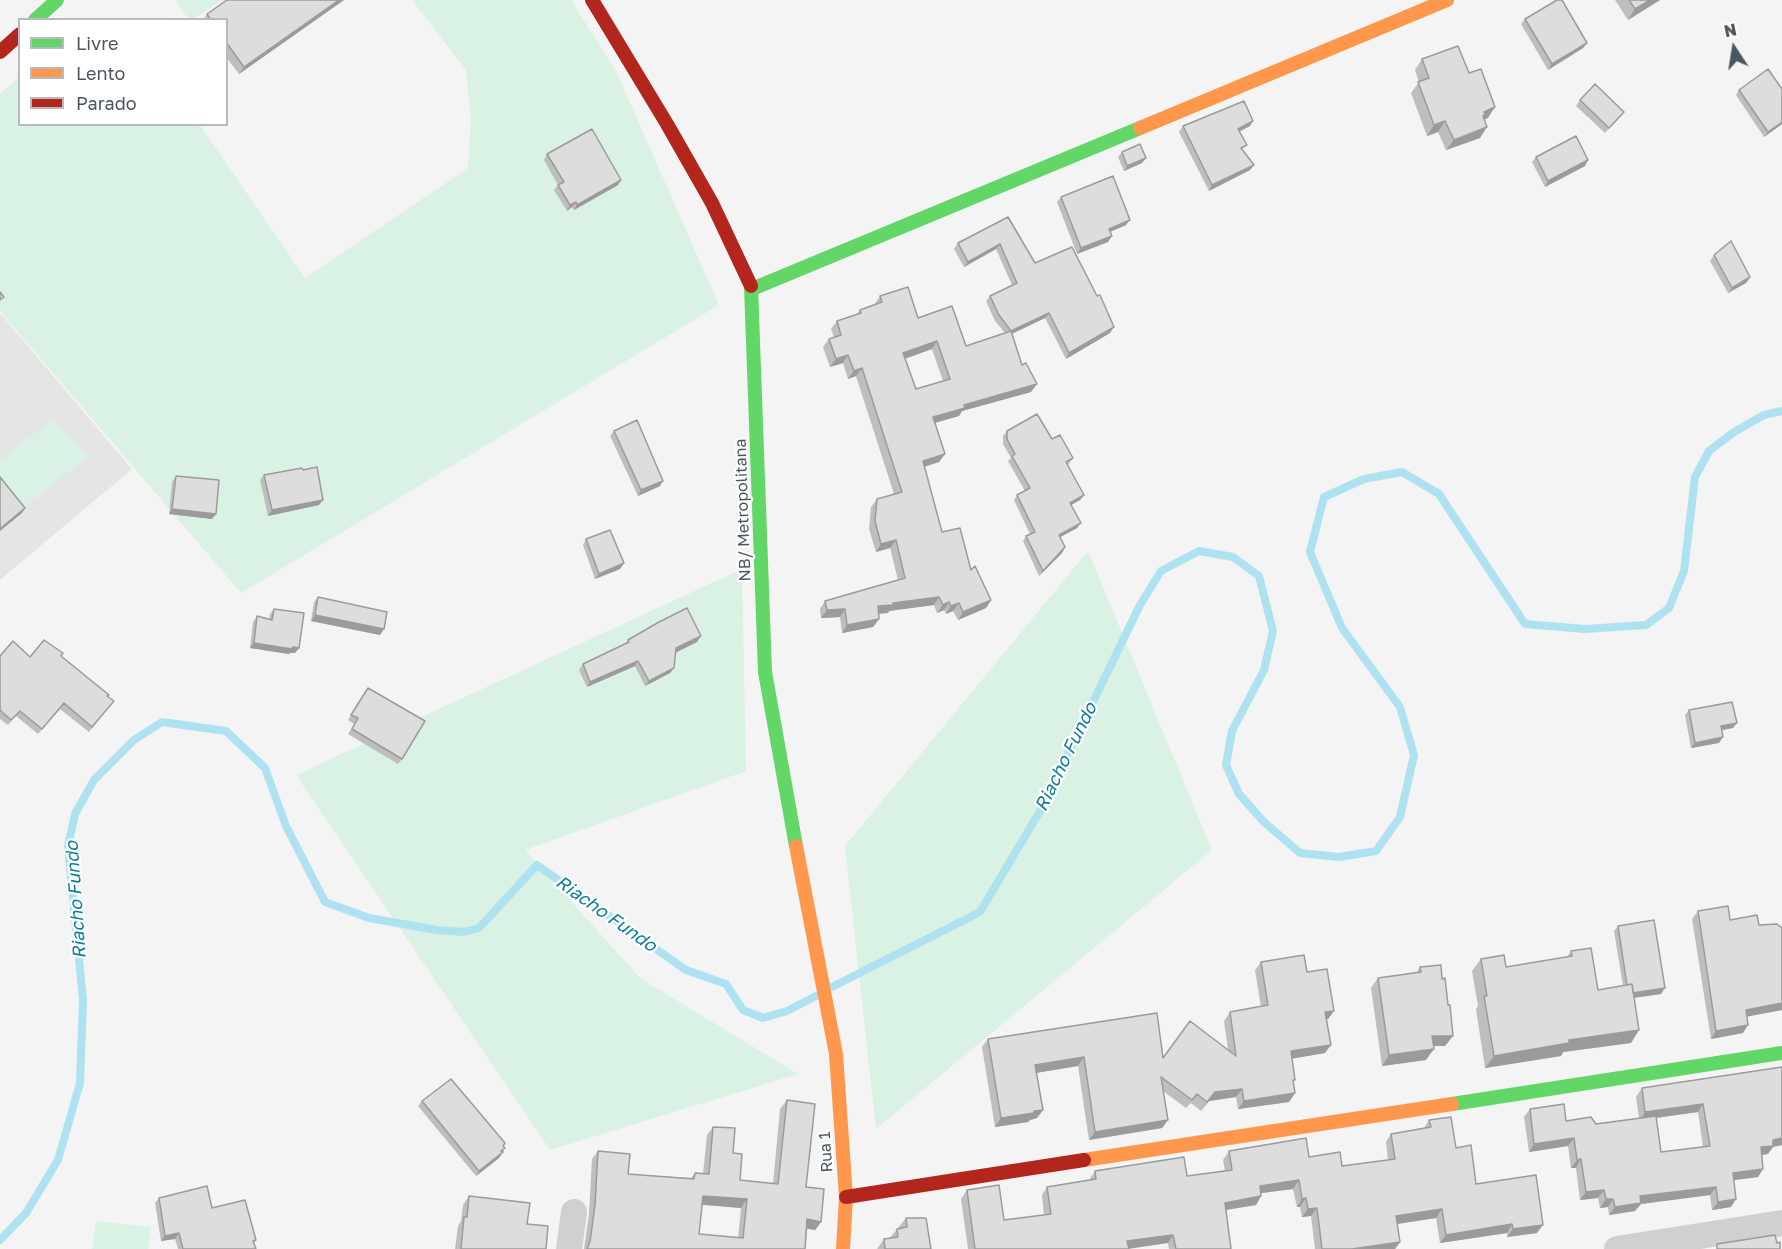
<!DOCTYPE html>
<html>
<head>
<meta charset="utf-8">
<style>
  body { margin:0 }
  #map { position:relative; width:1782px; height:1249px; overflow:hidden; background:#f4f4f4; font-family:"Golos Text",sans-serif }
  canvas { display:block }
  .legend { position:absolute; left:18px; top:18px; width:210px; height:108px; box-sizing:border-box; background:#fff; border:2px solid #b7bbc0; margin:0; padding:8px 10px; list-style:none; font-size:18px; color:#4a5661 }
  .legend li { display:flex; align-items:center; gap:12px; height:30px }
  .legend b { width:30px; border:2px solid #b7bbc0 }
  .north { position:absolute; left:1704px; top:18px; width:60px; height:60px; -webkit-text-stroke:4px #fff; paint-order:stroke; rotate:348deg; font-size:16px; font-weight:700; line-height:24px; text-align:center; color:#4a5661 }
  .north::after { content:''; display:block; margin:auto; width:21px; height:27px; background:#4a5661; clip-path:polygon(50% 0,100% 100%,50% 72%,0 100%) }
</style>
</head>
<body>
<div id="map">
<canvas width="1782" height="1249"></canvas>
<ul class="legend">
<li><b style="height:8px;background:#63d668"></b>Livre</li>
<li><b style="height:8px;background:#ff974d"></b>Lento</li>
<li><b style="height:8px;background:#b3261e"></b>Parado</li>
</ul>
<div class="north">N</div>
</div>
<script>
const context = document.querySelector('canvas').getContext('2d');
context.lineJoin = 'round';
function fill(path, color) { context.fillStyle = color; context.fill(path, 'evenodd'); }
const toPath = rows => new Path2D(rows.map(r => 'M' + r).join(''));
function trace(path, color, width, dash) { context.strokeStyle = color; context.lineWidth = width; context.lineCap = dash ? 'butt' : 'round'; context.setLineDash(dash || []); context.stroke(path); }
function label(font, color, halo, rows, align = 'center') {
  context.font = font + ' "Golos Text",sans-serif'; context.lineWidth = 4.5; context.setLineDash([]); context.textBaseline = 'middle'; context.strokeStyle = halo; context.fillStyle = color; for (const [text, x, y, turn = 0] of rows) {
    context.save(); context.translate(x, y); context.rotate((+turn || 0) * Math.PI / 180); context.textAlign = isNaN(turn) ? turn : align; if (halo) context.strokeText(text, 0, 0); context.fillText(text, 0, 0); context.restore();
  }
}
const education = toPath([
  [0,313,132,469,0,580]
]);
const green = toPath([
  [175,0,222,0,194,19,189,20],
  [412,0,571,0,616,71,719,305,241,593,0,311,0,94,19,77,20,124,200,125,305,278,468,168,471,118,466,70],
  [54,419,88,457,22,508,0,480,0,460],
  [1088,551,1212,850,876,1129,845,846],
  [742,569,746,771,525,850,640,978,798,1074,550,1150,296,775],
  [96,1221,151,1227,148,1249,92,1249]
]);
const stream = toPath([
  [832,987,980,912,1040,811,1140,605,1161,571,1199,551,1233,557,1259,576,1273,631,1264,670,1232,731,1226,765,1239,794,1264,822,1300,853,1339,857,1376,851,1400,817,1414,755,1400,707,1342,628,1310,552,1324,497,1364,479,1402,472,1439,494,1525,624,1585,629,1646,625,1669,608,1684,571,1695,477,1709,451,1734,432,1764,415,1782,411],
  [0,1240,26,1213,58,1160,80,1083,83,1000,68,846,75,814,94,780,134,740,162,722,226,731,265,768,286,826,325,902,369,918,437,930,464,932,479,928,537,865,686,970,726,984,743,1010,763,1018,787,1011,816,996]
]);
const street = toPath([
  [569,1249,574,1212],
  [1617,1249,1782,1223]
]);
const fast = toPath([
  [35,20,57,0],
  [751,286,765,672,796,846],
  [752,289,1140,128],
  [1452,1104,1782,1053]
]);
const slow = toPath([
  [1140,128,1447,0],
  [796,846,836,1054,846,1197,843,1249],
  [1084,1160,1452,1104]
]);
const jam = toPath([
  [592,0,667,124,712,203,751,286],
  [0,52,20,34],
  [846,1197,1084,1160]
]);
const wall = toPath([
  [344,0,239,74,226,57,226,20,203,20,207,14],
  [1615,0,1660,0,1628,20],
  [1525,19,1587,43,1583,48,1548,70,1521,24],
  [1422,59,1469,73,1488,118,1484,119,1480,138,1446,150,1438,132,1427,136,1411,93,1419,82,1415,70],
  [1739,90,1782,124,1764,137,1736,95],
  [1580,100,1624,112,1620,117,1605,133,1576,106],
  [1183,126,1250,126,1239,132,1243,150,1254,165,1250,170,1209,191,1179,132],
  [1122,152,1146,158,1142,163,1124,171,1118,157],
  [547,154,618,185,574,210,572,207,567,211,554,190,558,185,544,160],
  [1536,157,1585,166,1545,187,1532,162],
  [1061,197,1126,225,1110,232,1108,242,1077,254,1057,202],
  [1008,217,1035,263,1110,333,1066,359,1045,318,1012,334,1031,392,962,411,959,416,935,423,945,454,939,462,924,467,942,532,991,600,986,608,958,620,953,611,946,614,944,610,937,613,934,605,889,611,888,613,878,614,879,619,873,627,842,633,840,617,821,618,820,609,825,601,898,580,890,548,876,552,869,529,871,507,877,499,894,494,856,376,848,379,843,363,830,367,823,347,829,339,834,337,831,329,837,321,857,314,860,310,874,305,880,296,966,346,1005,333,995,321,986,301,990,296,1012,285,996,249,964,267,954,249,958,243],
  [932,349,943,381,916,389,905,359],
  [1714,255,1750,277,1746,283,1728,293,1710,261],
  [614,431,660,486,638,496,610,436],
  [1007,431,1052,439,1073,458,1068,465,1084,495,1080,500,1071,505,1077,528,1060,537,1065,547,1062,553,1039,576,1023,541,1026,536,1030,534,1014,500,1017,495,1025,491,1008,461,1011,458,1003,444,1003,436],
  [264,475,319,505,268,516,260,480],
  [176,476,212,519,169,514,172,482],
  [586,539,624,563,620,569,595,579,583,545],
  [318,597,384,629,380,635,311,621,314,602],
  [274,609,299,648,295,653,290,653,289,654,250,648,253,622,257,616,269,620,270,614],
  [628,640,697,642,676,652,670,673,645,686,635,666,587,687,579,670,583,664,626,643],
  [0,656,30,657,61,656,107,696,110,706,89,732,60,709,38,734,16,716,8,725,0,719],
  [364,693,402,759,398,764,348,734,354,724,348,720],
  [1689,710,1733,728,1722,730,1719,743,1691,748,1685,715],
  [1698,911,1730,920,1759,925,1782,1010,1747,1016,1743,1033,1711,1039,1692,919],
  [1618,926,1661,994,1634,998,1639,1030,1631,1043,1563,1052,1561,1056,1485,1068,1476,1009,1478,1006,1472,971,1481,959,1506,967,1567,957,1571,951,1598,990,1623,986,1614,931],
  [1261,962,1307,972,1334,1011,1328,1019,1327,1019,1325,1053,1292,1058,1295,1080,1293,1082,1295,1093,1289,1102,1238,1109,1236,1097,1209,1101,1201,1111,1191,1103,1186,1108,1163,1091,1168,1120,1162,1128,1089,1140,1078,1066,1036,1073,1043,1110,1037,1118,1030,1120,1028,1122,995,1127,982,1047,988,1039,1163,1058,1228,1050,1224,1021,1230,1012,1261,1007,1255,970],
  [1420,967,1445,1046,1433,1046,1426,1060,1382,1066,1371,988,1378,978,1417,972],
  [1782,1067,1782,1145,1773,1147,1768,1154,1762,1155,1763,1169,1758,1177,1734,1180,1731,1207,1712,1210,1710,1195,1641,1204,1635,1211,1609,1215,1608,1207,1600,1208,1598,1198,1580,1200,1576,1168,1571,1168,1568,1146,1529,1152,1524,1117,1530,1109,1566,1121,1596,1124,1639,1118,1636,1097,1642,1088],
  [1698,1112,1703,1147,1661,1152,1656,1118],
  [787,1100,806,1187,821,1222,815,1230,807,1229,805,1249,584,1249,589,1214,592,1159,598,1151,628,1174,691,1178,695,1173,703,1174,707,1135,713,1127,733,1153,740,1180,773,1184,780,1109],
  [702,1205,741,1208,738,1238,699,1234],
  [422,1101,505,1143,503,1146,505,1148,503,1152,499,1158,476,1176,418,1106],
  [1429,1120,1456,1148,1476,1184,1537,1233,1507,1237,1507,1233,1440,1243,1436,1218,1397,1224,1400,1242,1395,1249,1315,1249,1311,1216,1302,1217,1300,1207,1297,1207,1293,1189,1261,1193,1261,1196,1256,1205,1226,1210,1231,1249,1169,1249,1168,1243,1129,1249,968,1249,961,1199,967,1190,1004,1220,1044,1215,1042,1195,1047,1187,1089,1180,1095,1171,1187,1176,1225,1171,1223,1160,1229,1151,1309,1157,1342,1166,1388,1160,1386,1142,1391,1134,1424,1128],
  [469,1196,527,1224,546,1249,455,1249,458,1226,461,1221,463,1205],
  [159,1198,212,1208,256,1240,254,1243,256,1249,178,1249,175,1239,161,1241,155,1203],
  [906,1218,931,1249,877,1249,884,1239,890,1238]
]);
const shadedWall = toPath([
  [339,0,344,0,239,74,244,67],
  [1650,0,1660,0,1628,20,1635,9],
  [1587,43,1583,48,1548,70,1552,64],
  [1495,107,1488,118,1481,121,1484,112],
  [1253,121,1250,126,1234,134,1238,129],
  [1445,121,1438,132,1427,136,1434,125],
  [1782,122,1782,124,1764,137,1768,132],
  [1487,127,1480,138,1446,150,1454,140],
  [1146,158,1142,163,1124,171,1127,166],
  [1588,160,1585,166,1545,187,1548,181],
  [1254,165,1250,170,1209,191,1212,185],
  [621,180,618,185,574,210,577,205],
  [576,202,572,207,567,211,570,205],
  [1130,220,1126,225,1105,234,1109,229],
  [1112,236,1108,242,1077,254,1081,248],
  [1000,244,996,249,964,267,968,262],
  [1750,277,1746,283,1728,293,1732,288],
  [1049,313,1045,318,1007,336,1011,331],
  [1114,327,1110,333,1066,359,1069,353],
  [937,341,932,349,898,361,903,353],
  [848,355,843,363,830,367,836,359],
  [862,368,856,376,848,379,854,371],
  [1037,384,1031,392,962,411,959,416,927,425,933,417,964,405],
  [945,454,939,462,917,469,923,461],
  [663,481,660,486,638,496,641,490],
  [1084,495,1080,500,1066,508,1070,503],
  [323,500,319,505,268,516,272,510],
  [25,508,22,513,0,531,0,529],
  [172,509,216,514,212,519,169,514],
  [1081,523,1077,528,1055,540,1059,535],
  [896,540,890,548,876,552,881,544],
  [1065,547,1062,553,1039,576,1043,571],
  [624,563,620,569,595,579,599,574],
  [939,597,934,605,889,611,888,613,872,614,878,606],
  [991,600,986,608,958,620,963,612],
  [949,602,944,610,937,613,943,605],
  [959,603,953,611,946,614,951,606],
  [845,609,840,617,821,618,827,610],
  [315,615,384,629,380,635,311,621],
  [879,619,873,627,842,633,847,625],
  [701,636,697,642,673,654,676,648],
  [254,643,299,648,295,653,290,653,289,654,250,648],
  [638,661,635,666,587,687,590,682],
  [674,668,670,673,645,686,649,681],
  [1737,723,1733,728,1717,731,1721,726],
  [1723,737,1719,743,1691,748,1695,743],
  [1665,988,1661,994,1625,999,1629,994],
  [1782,1003,1782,1010,1740,1018,1746,1010],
  [1334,1011,1328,1019,1319,1020,1325,1012],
  [1748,1025,1743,1033,1711,1039,1716,1031],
  [1639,1030,1631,1043,1563,1052,1561,1056,1485,1068,1494,1056,1569,1040],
  [1432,1036,1453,1036,1445,1046,1425,1046],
  [1331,1045,1325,1053,1285,1060,1291,1051],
  [1434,1049,1426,1060,1382,1066,1389,1055],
  [1084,1057,1078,1066,1029,1074,1035,1065],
  [1242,1089,1236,1097,1209,1101,1201,1111,1215,1092],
  [1295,1093,1289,1102,1238,1109,1244,1101],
  [1703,1104,1698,1112,1640,1120,1645,1112],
  [1043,1110,1037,1118,1030,1120,1028,1122,995,1127,1001,1118],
  [1168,1120,1162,1128,1089,1140,1095,1132],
  [1574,1138,1568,1146,1529,1152,1534,1144],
  [1782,1138,1782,1145,1773,1147,1768,1154,1755,1156,1761,1147,1773,1140],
  [503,1152,499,1158,476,1176,479,1171],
  [1581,1159,1576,1168,1571,1168,1577,1160],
  [1763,1169,1758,1177,1727,1181,1733,1173],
  [1299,1180,1293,1189,1254,1194,1260,1186],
  [1716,1187,1710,1195,1641,1204,1635,1211,1609,1215,1615,1207,1640,1196],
  [1604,1190,1598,1198,1580,1200,1586,1192],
  [703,1196,747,1199,741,1208,697,1204],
  [1261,1196,1256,1205,1219,1211,1225,1203],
  [1306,1198,1300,1207,1297,1207,1302,1199],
  [1606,1199,1613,1199,1608,1207,1600,1208],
  [1736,1199,1731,1207,1712,1210,1718,1202],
  [1317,1208,1311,1216,1302,1217,1308,1209],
  [1442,1209,1436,1218,1390,1225,1396,1216],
  [807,1219,821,1222,815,1230,801,1227],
  [1512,1224,1507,1233,1440,1243,1446,1235],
  [1543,1225,1537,1233,1507,1237,1513,1229],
  [179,1233,175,1239,161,1241,165,1236],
  [1173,1235,1168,1243,1125,1249,1127,1241],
  [1400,1242,1395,1249,1352,1249]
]);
const building = toPath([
  [227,0,339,0,244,67,226,42,226,20,211,20,207,14,227,0],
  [1557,0,1562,0,1587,43,1552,64,1525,19,1557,0],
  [1629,0,1650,0,1635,9,1629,0],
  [1458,46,1469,73,1481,69,1495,107,1484,112,1485,115,1483,116,1487,127,1454,140,1445,121,1434,125,1418,82,1429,78,1422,59,1458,46],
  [1768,69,1782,89,1782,122,1768,132,1739,90,1768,69],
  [1595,84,1624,112,1609,128,1580,100,1595,84],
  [1244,101,1253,121,1238,129,1247,145,1241,148,1254,165,1212,185,1183,126,1244,101],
  [592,129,621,180,577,205,576,202,570,205,558,185,564,182,547,154,592,129],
  [1576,136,1588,160,1548,181,1536,157,1576,136],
  [1140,144,1146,158,1127,166,1122,152,1140,144],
  [1113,176,1130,220,1109,229,1112,236,1081,248,1061,197,1113,176],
  [1008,217,1035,263,1072,247,1097,296,1100,295,1114,327,1069,353,1049,313,1011,331,999,315,990,296,1017,283,1000,244,968,262,958,243,1008,217],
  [1731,241,1750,277,1732,288,1714,255,1731,241],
  [908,287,918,318,952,306,966,346,1011,331,1022,365,1026,363,1037,384,964,405,965,408,933,417,945,454,923,461,942,532,960,528,971,570,975,566,991,600,963,612,959,603,951,606,949,602,943,605,939,597,893,603,893,605,878,606,879,619,847,625,845,609,827,610,825,601,905,578,896,540,881,544,875,521,877,499,902,492,862,368,854,371,848,355,836,359,829,339,841,335,837,321,861,313,860,310,882,302,880,296,908,287],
  [937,341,950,379,916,389,903,353,937,341],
  [0,292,4,297,0,300,0,292],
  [1037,414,1052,439,1060,435,1073,458,1066,462,1084,495,1070,503,1081,523,1059,535,1065,547,1043,571,1026,536,1035,532,1017,495,1030,488,1012,456,1015,454,1007,439,1007,431,1037,414],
  [637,420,663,481,641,490,614,431,637,420],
  [317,467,323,500,272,510,264,475,302,468,303,470,317,467],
  [176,476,219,480,216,514,172,509,176,476],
  [0,477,25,508,0,529,0,477],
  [610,530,624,563,599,574,586,539,610,530],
  [318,597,387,612,384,629,315,615,318,597],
  [687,608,701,636,676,648,674,668,649,681,638,661,590,682,583,664,629,642,628,640,659,622,687,608],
  [274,609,304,613,299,648,293,647,292,649,254,643,257,616,272,620,274,609],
  [44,640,63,653,61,656,109,695,107,696,114,701,92,727,64,703,42,729,20,711,11,720,0,710,0,656,13,641,30,657,44,640],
  [368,688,425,721,402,759,352,729,358,718,351,715,368,688],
  [1732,702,1737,723,1721,726,1723,737,1695,743,1689,710,1732,702],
  [1728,906,1730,920,1757,915,1759,925,1777,924,1782,928,1782,1003,1746,1010,1748,1025,1716,1031,1698,911,1728,906],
  [1654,920,1665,988,1633,993,1632,984,1627,985,1618,926,1654,920],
  [1591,948,1598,990,1632,984,1639,1030,1569,1040,1569,1043,1494,1056,1484,996,1487,996,1481,959,1504,955,1506,967,1572,956,1571,951,1591,948],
  [1304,955,1307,972,1327,969,1334,1011,1325,1012,1331,1045,1291,1051,1295,1080,1293,1080,1295,1093,1244,1101,1242,1089,1215,1092,1207,1102,1197,1094,1192,1100,1161,1077,1168,1120,1095,1132,1084,1057,1035,1065,1043,1110,1034,1111,1034,1113,1001,1118,988,1039,1157,1013,1163,1058,1190,1021,1236,1056,1230,1012,1268,1005,1261,962,1304,955],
  [1441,965,1442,979,1445,978,1448,1005,1450,1005,1453,1036,1432,1036,1434,1049,1389,1055,1378,978,1421,972,1420,967,1441,965],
  [1782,1067,1782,1138,1773,1140,1773,1146,1761,1147,1763,1169,1733,1173,1736,1199,1718,1202,1716,1187,1640,1196,1641,1203,1615,1207,1613,1199,1606,1199,1604,1190,1586,1192,1581,1159,1577,1160,1574,1138,1534,1144,1530,1109,1564,1104,1566,1121,1591,1117,1596,1124,1656,1116,1661,1152,1710,1146,1703,1104,1645,1112,1642,1088,1782,1067],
  [451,1079,505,1143,503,1146,505,1148,501,1151,503,1152,479,1171,422,1101,451,1079],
  [787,1100,815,1104,806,1187,824,1189,821,1222,807,1219,805,1249,587,1249,590,1242,595,1205,598,1151,630,1154,628,1174,694,1179,695,1173,709,1174,713,1127,735,1128,733,1153,742,1154,740,1180,778,1184,787,1100],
  [703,1196,747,1199,743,1238,699,1234,703,1196],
  [1451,1117,1456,1148,1471,1145,1476,1184,1536,1175,1543,1225,1513,1229,1512,1224,1446,1235,1442,1209,1396,1216,1400,1242,1352,1249,1322,1249,1317,1208,1308,1209,1306,1198,1302,1199,1299,1180,1260,1186,1261,1196,1225,1203,1231,1249,1176,1249,1173,1235,1127,1241,1129,1249,975,1249,967,1190,999,1185,1004,1220,1051,1214,1047,1187,1096,1179,1095,1171,1184,1157,1187,1176,1232,1170,1229,1151,1306,1138,1309,1157,1340,1152,1342,1166,1395,1159,1391,1134,1431,1127,1429,1120,1451,1117],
  [207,1186,212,1208,245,1200,256,1240,253,1241,256,1249,183,1249,179,1233,165,1236,159,1198,207,1186],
  [469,1196,530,1203,527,1224,548,1226,546,1249,461,1249,464,1217,467,1217,469,1196],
  [906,1218,926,1218,931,1249,885,1249,884,1239,898,1237,897,1229,907,1227,906,1218],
  [1775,1235,1777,1243,1780,1242,1780,1249,1717,1249,1717,1244,1775,1235]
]);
const streetNames = [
  ["NB/ Metropolitana",743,510,-92],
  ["Rua 1",826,1152,-94]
];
const waterNames = [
  ["Riacho Fundo",1066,757,-64],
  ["Riacho Fundo",76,900,-94],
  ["Riacho Fundo",606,914,35]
];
fill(education, '#e6e5e6');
fill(green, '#d9f2e3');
trace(stream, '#aee2f0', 8);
trace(street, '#ced0d2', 26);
trace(fast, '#63d668', 14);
trace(slow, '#ff974d', 14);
trace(jam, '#b3261e', 14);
fill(wall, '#bebebf');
fill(shadedWall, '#9b9b9b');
fill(building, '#ddddde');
trace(building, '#9b9b9b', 1.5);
label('16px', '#4a5661', '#fff', streetNames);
label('italic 18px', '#0c7c9b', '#fff', waterNames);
</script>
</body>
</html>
